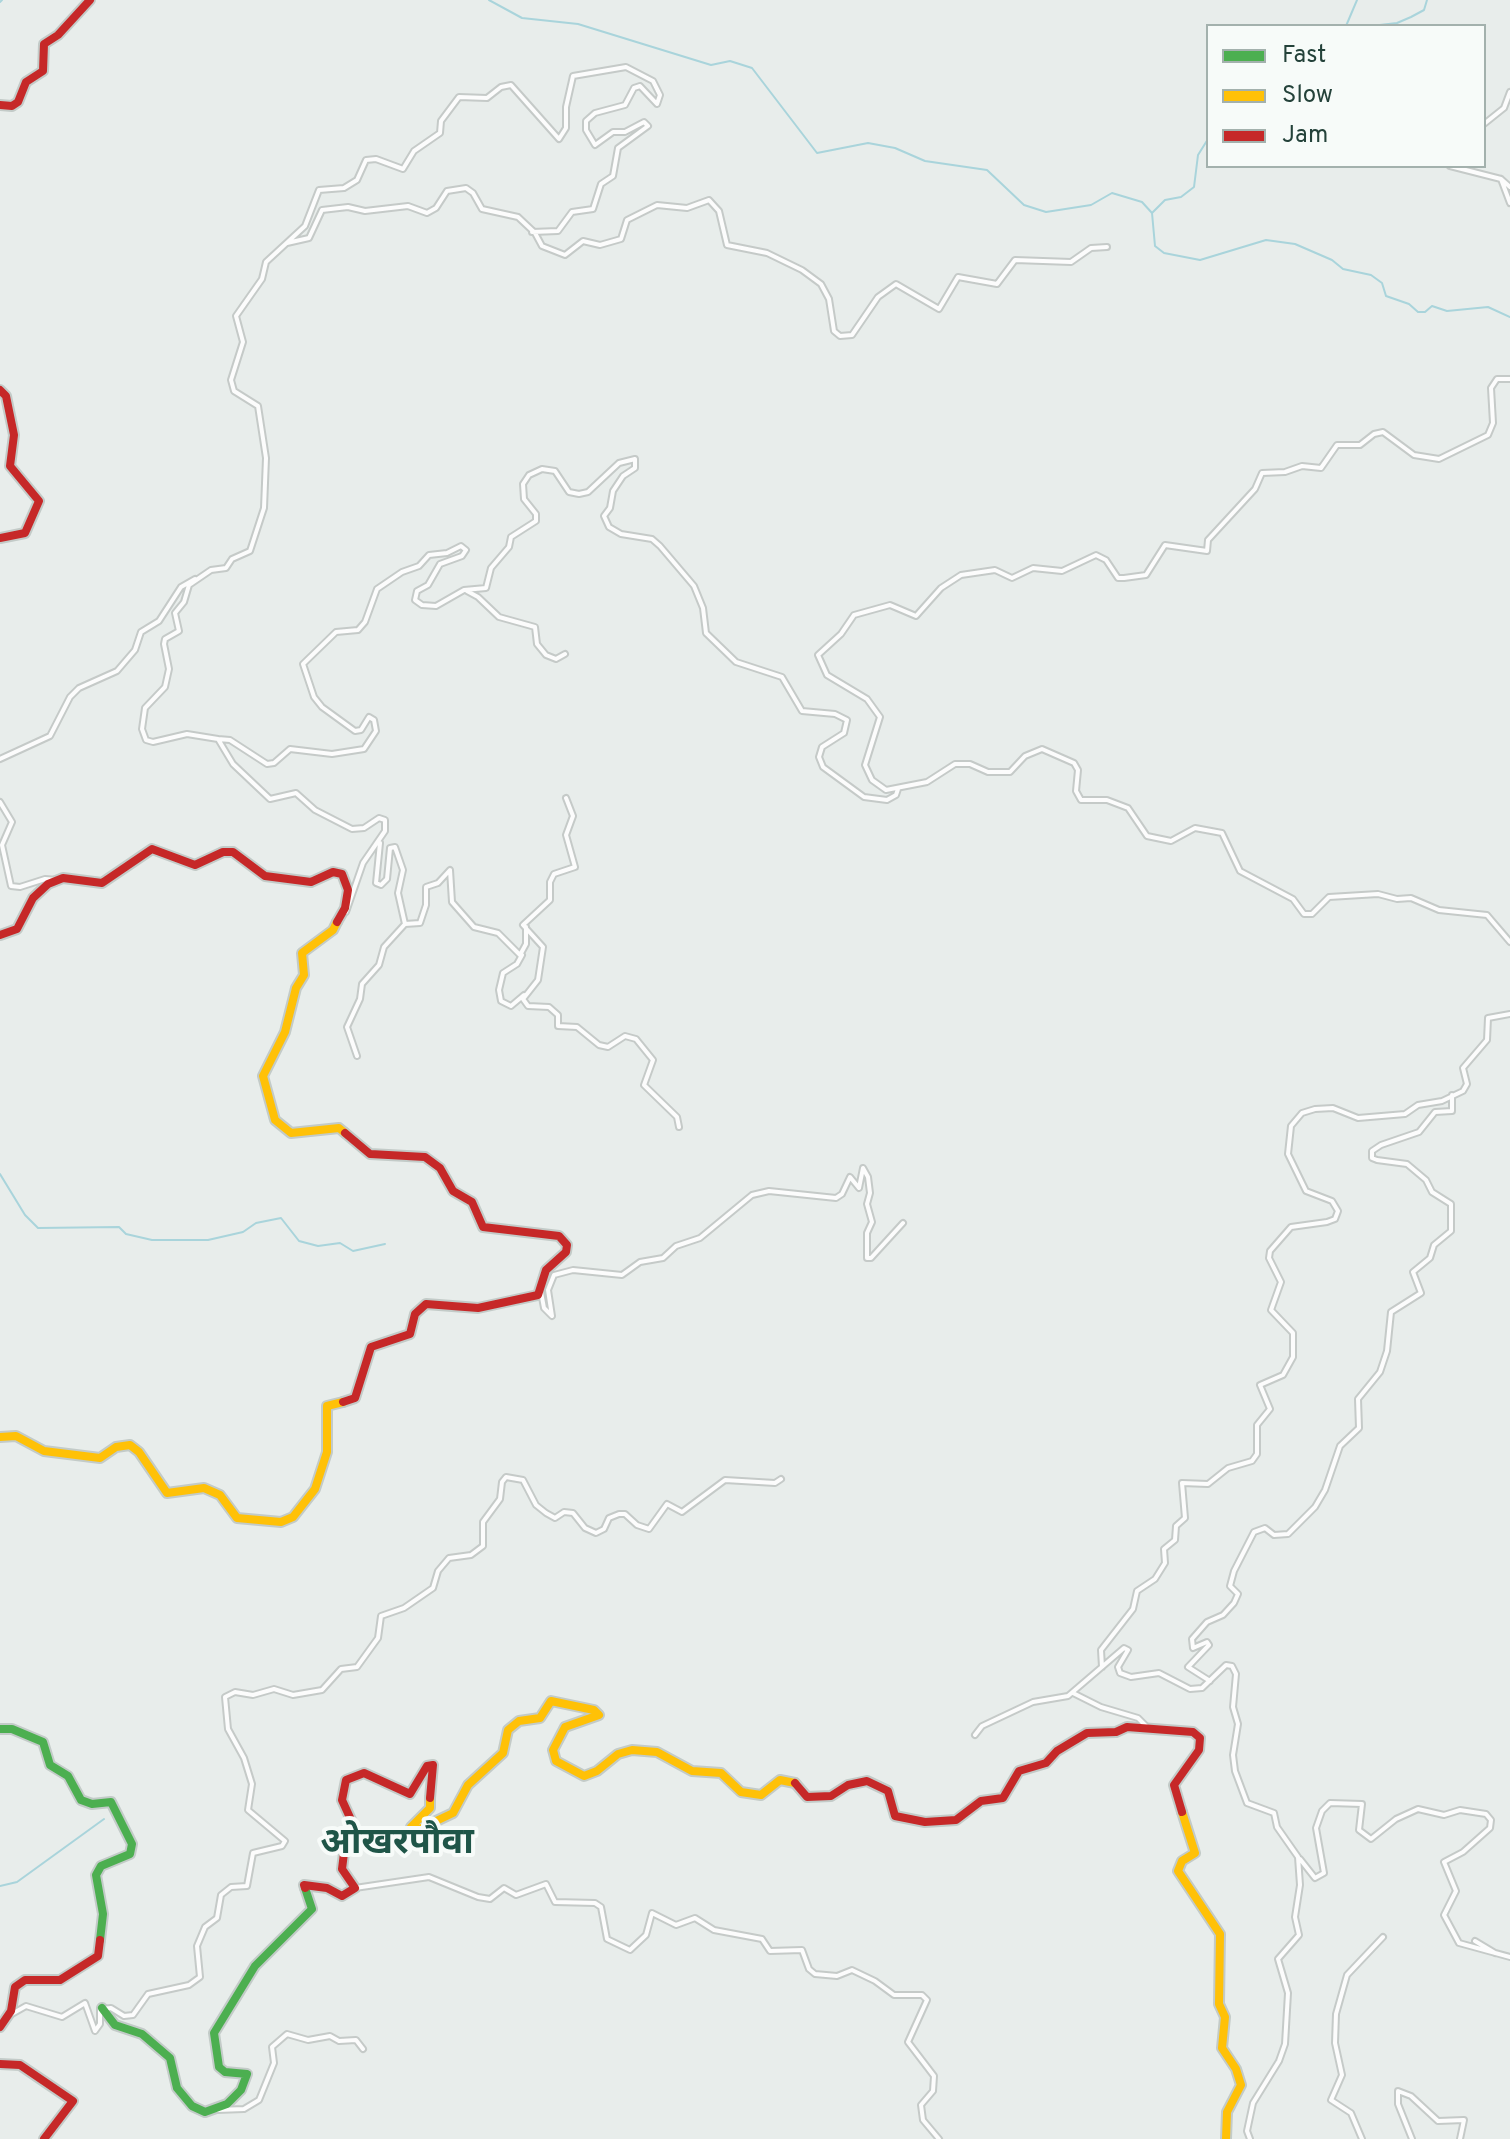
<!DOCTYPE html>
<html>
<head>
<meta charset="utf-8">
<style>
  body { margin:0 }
  #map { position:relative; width:1510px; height:2139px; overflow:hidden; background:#e8edeb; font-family:Overpass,sans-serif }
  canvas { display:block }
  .legend { position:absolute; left:1206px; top:24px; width:280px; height:144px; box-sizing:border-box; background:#f7fbf9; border:2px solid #a3b1ad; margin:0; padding:10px 14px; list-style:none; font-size:24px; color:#24423a }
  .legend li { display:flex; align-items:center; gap:16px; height:40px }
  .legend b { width:40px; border:2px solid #a3b1ad }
</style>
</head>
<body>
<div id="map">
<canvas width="1510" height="2139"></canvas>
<ul class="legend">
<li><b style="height:10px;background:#4caf50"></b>Fast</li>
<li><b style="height:10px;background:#ffc107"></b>Slow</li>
<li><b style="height:10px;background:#c62828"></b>Jam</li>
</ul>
</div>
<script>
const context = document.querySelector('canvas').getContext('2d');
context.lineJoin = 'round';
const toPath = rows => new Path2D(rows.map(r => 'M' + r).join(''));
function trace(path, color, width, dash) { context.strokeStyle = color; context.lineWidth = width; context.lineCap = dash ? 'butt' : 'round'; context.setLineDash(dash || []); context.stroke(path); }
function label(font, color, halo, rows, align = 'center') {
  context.font = font + ' Overpass,"Noto Sans Devanagari",sans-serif'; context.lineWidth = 8; context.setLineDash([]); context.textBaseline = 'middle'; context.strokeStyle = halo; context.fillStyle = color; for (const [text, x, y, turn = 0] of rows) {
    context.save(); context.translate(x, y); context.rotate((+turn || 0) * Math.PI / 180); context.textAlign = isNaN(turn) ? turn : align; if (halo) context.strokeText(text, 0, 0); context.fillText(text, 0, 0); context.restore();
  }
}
const stream = toPath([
  [489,0,522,18,578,24,711,65,730,61,752,68,817,153,868,143,895,148,925,161,987,170,1024,205,1046,212,1091,205,1112,193,1142,202,1152,213,1165,200,1181,197,1194,187,1198,155,1208,139],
  [0,2,2,0],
  [1346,26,1357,0],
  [1371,26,1397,23,1411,17,1424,10,1427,0],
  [1152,213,1155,246,1164,253,1200,260,1266,240,1295,244,1332,260,1343,269,1371,275,1382,283,1386,296,1409,304,1418,312,1425,312,1432,306,1447,311,1488,307,1510,317],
  [0,1174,25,1215,38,1228,119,1227,126,1234,152,1240,208,1240,243,1232,256,1223,281,1218,299,1241,318,1246,340,1243,353,1251,385,1244],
  [0,1886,17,1882,104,1819]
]);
const street = toPath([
  [1484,124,1504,108,1510,92],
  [1450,166,1501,179,1510,187],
  [1501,179,1510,203],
  [287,243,309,238,322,210,348,207,365,211,408,206,427,213,436,208,447,191,466,188,473,193,482,209,518,217,535,233,542,246,565,255,583,241,600,245,621,239,627,220,657,205,687,208,709,200,719,211,727,245,767,253,802,270,821,284,829,299,834,331,840,336,852,335,878,297,896,284,939,309,958,277,997,284,1015,260,1071,262,1091,248,1107,247],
  [1510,379,1497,379,1491,388,1493,423,1488,435,1439,459,1414,455,1383,432,1374,434,1360,445,1337,445,1321,468,1302,466,1285,472,1262,473,1255,489,1208,540,1207,551,1165,545,1146,575,1124,578,1118,578,1106,560,1096,555,1062,571,1033,568,1012,578,995,570,961,575,941,588,916,616,890,605,854,615,841,634,818,655,827,675,867,699,880,717,865,765,872,780,886,790,927,782,955,764,970,764,988,772,1010,772,1025,756,1042,749,1074,763,1078,770,1076,791,1081,800,1107,800,1128,808,1147,836,1171,841,1195,828,1222,833,1240,871,1293,899,1304,914,1312,914,1329,897,1378,894,1397,899,1411,898,1439,910,1487,915,1510,942],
  [467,591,478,597,499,617,535,627,537,644,546,655,556,659,565,654],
  [218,739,187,734,153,742,146,740,142,729,145,708,165,687,169,669,164,644,165,639,179,631,175,613,184,602,189,585,211,570,226,568,232,559,250,551,264,508,266,458,258,406,234,391,231,380,243,342,236,316,262,279,266,262,305,226,319,190,344,188,357,180,366,160,376,159,403,169,414,151,440,133,441,121,459,97,487,98,501,87,511,85,559,139,566,128,566,107,573,76,626,67,653,81,660,95,657,104,640,86,634,88,625,105,595,113,586,121,586,130,595,145,613,132,625,132,644,122,648,126,618,148,613,176,601,184,593,209,572,212,558,231,532,232],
  [0,759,50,736,70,697,79,688,117,671,135,650,141,632,159,621,181,587,195,579],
  [566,798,573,816,566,835,575,867,554,874,550,882,550,900,523,925,543,947,538,980,523,999,528,1006,549,1007,558,1015,558,1026,577,1027,599,1045,608,1047,625,1036,636,1039,653,1060,644,1085,677,1117,679,1127],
  [0,802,12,822,2,845,11,886,20,887,45,879,58,880],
  [380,843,376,883,381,885,387,879,390,848,395,847,403,870,398,893,405,924,420,923,426,905,426,887,438,883,450,870,452,902,474,927,498,933,520,955,526,944,526,927],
  [346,912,363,863,385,831,385,820,379,818,364,828,352,829,315,810,296,793,270,799,233,764,218,739,230,740,267,764,274,763,290,749,332,754,364,749,376,731,374,720,369,717,361,730,355,731,322,707,314,697,303,664,336,632,358,630,365,622,377,589,402,572,419,566,429,555,447,553,461,546,466,550,462,556,440,564,428,585,417,591,415,600,422,605,436,606,464,590,486,588,491,568,509,547,511,537,536,521,536,514,524,499,523,484,529,475,542,469,555,471,569,492,579,494,588,492,619,463,635,459,635,468,623,476,613,491,610,508,604,516,609,527,621,534,652,539,660,546,694,586,703,608,706,633,736,662,782,677,802,711,835,714,847,720,844,733,822,747,819,757,823,767,864,797,887,800,896,795,898,789],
  [522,955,517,964,503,973,499,990,501,1001,511,1006,524,995],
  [357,1056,347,1027,360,999,362,984,379,965,384,947,405,924],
  [541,1292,544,1308,552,1316,548,1290,554,1275,573,1270,622,1275,640,1262,663,1258,676,1246,700,1238,752,1195,769,1191,836,1198,842,1194,850,1177,859,1188,863,1168,868,1177,870,1193,867,1204,872,1222,867,1233,867,1258,871,1258,903,1223],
  [1102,1667,1101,1650,1133,1609,1137,1591,1155,1579,1165,1563,1164,1549,1175,1540,1176,1526,1185,1518,1182,1483,1208,1484,1228,1468,1252,1461,1257,1454,1257,1425,1270,1409,1260,1385,1283,1375,1293,1357,1293,1333,1271,1310,1281,1282,1269,1258,1270,1251,1291,1227,1327,1222,1335,1219,1338,1211,1332,1201,1306,1191,1288,1154,1291,1126,1302,1113,1315,1109,1333,1108,1358,1118,1405,1114,1418,1105,1442,1101,1463,1091,1467,1084,1463,1068,1487,1040,1488,1018,1510,1014],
  [1210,1681,1188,1667,1209,1645,1207,1642,1193,1648,1192,1639,1207,1622,1223,1615,1234,1603,1238,1594,1230,1586,1234,1571,1254,1532,1265,1528,1274,1535,1288,1534,1315,1507,1325,1490,1340,1446,1359,1428,1358,1399,1380,1372,1387,1351,1391,1312,1421,1293,1413,1272,1430,1258,1434,1245,1451,1231,1451,1204,1432,1192,1426,1180,1407,1164,1377,1160,1372,1158,1372,1151,1381,1145,1419,1132,1435,1112,1452,1111,1452,1095],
  [1073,1693,1101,1707,1138,1718,1148,1728],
  [975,1735,982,1726,1033,1702,1068,1696,1124,1648,1128,1650,1118,1667,1120,1673,1131,1677,1159,1673,1190,1689,1202,1688,1226,1665,1232,1666,1236,1674,1233,1707,1238,1724,1233,1755,1235,1771,1247,1803,1274,1813,1277,1827,1298,1857,1300,1885,1295,1917,1299,1935,1278,1959,1288,1993,1285,2044,1279,2061,1253,2103,1247,2131,1250,2139],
  [1300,1859,1315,1878,1324,1873,1316,1828,1322,1811,1330,1803,1362,1804,1359,1830,1371,1839,1396,1819,1418,1809,1444,1815,1460,1810,1486,1814,1491,1820,1490,1828,1463,1852,1444,1862,1456,1891,1444,1915,1459,1943,1510,1957],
  [355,1888,429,1877,478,1897,490,1899,504,1888,516,1895,546,1884,555,1902,595,1903,601,1907,607,1939,630,1950,646,1935,652,1913,676,1925,695,1918,714,1930,762,1939,770,1951,802,1950,809,1969,815,1974,837,1976,852,1970,875,1981,894,1995,922,1995,927,2000,908,2042,934,2076,933,2091,921,2105,923,2120,939,2139],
  [1475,1941,1495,1953],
  [10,2015,26,2006,62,2017,85,2003,95,2031,100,2024,100,2009,111,2008,124,2016,133,2015,148,1994,189,1985,200,1977,197,1946,205,1927,217,1918,221,1895,231,1887,247,1886,253,1853,282,1846,285,1841,248,1810,252,1784,244,1758,228,1729,225,1697,235,1692,253,1695,274,1689,293,1695,322,1690,341,1669,357,1667,378,1638,381,1616,404,1608,433,1588,438,1571,449,1558,471,1555,483,1546,483,1522,500,1499,502,1482,506,1477,523,1480,536,1505,546,1513,555,1518,564,1512,573,1513,585,1528,596,1533,604,1529,609,1518,619,1514,625,1514,637,1525,649,1529,667,1504,682,1512,725,1480,775,1483,781,1479],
  [217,2110,244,2109,259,2100,274,2063,272,2047,287,2034,308,2040,330,2036,339,2041,356,2040,363,2049],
  [1362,2139,1351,2113,1331,2100,1342,2075,1335,2043,1336,2014,1347,1975,1383,1937],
  [1412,2139,1398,2104,1398,2091,1411,2096,1438,2121,1464,2120,1460,2139]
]);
const fast = toPath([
  [0,1729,12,1729,43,1742,50,1765,68,1776,81,1800,92,1804,111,1802,132,1844,130,1854,101,1866,96,1875,103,1914,100,1940],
  [102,2008,115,2025,142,2034,170,2058,177,2088,192,2106,205,2112,227,2104,241,2090,247,2074,225,2072,219,2067,214,2033,255,1966,312,1909,305,1888]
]);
const slow = toPath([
  [337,922,333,930,302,953,304,975,296,988,285,1032,263,1076,275,1120,291,1133,339,1128,345,1133],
  [0,1437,16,1436,44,1451,100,1458,116,1447,130,1445,139,1452,167,1493,204,1488,220,1495,237,1518,281,1522,293,1517,315,1489,327,1452,327,1406,343,1402],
  [430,1798,430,1808,411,1827,413,1832,453,1813,468,1785,503,1753,508,1730,519,1721,540,1718,551,1701,594,1710,599,1715,565,1727,553,1750,556,1761,584,1776,597,1771,618,1754,632,1750,657,1752,692,1771,721,1773,741,1792,761,1795,780,1780,795,1783],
  [1182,1812,1195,1853,1182,1861,1178,1871,1220,1934,1219,2004,1225,2017,1222,2048,1236,2069,1241,2085,1227,2112,1226,2139]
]);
const jam = toPath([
  [0,105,12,106,18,102,26,82,43,71,44,44,58,35,90,0],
  [0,390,6,396,14,435,10,466,39,501,25,533,0,538],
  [0,935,17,929,33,898,48,884,63,878,102,883,152,849,195,865,223,852,233,852,265,876,311,882,333,872,342,874,348,890,345,908,337,922],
  [343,1402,355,1398,371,1347,410,1334,415,1314,426,1304,478,1308,538,1295,546,1270,566,1252,567,1245,559,1236,483,1227,472,1202,453,1191,440,1168,425,1157,370,1154,345,1133],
  [795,1783,807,1797,831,1796,848,1785,867,1781,888,1791,895,1816,925,1822,956,1820,981,1801,1003,1798,1019,1771,1046,1763,1057,1751,1087,1733,1116,1732,1127,1727,1193,1732,1200,1738,1199,1750,1174,1785,1182,1812],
  [305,1888,304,1885,327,1888,342,1896,355,1888,342,1869,344,1853,357,1833,342,1800,346,1780,364,1773,410,1794,427,1766,433,1765,430,1798],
  [0,2027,11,2011,15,1987,25,1980,60,1980,98,1956,100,1940],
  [0,2064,20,2065,73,2101,44,2139]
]);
const districtNames = [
  ["ओखरपौवा",397,1846]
];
trace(stream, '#a9d4db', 2);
trace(street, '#c5cac8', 8);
trace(fast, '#c3cbc8', 12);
trace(slow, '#c3cbc8', 12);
trace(jam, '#c3cbc8', 12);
trace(street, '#fcfcfc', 4);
trace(fast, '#4caf50', 8);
trace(slow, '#ffc107', 8);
trace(jam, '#c62828', 8);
label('bold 36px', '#1f5548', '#f7fbf9', districtNames);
</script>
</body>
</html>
